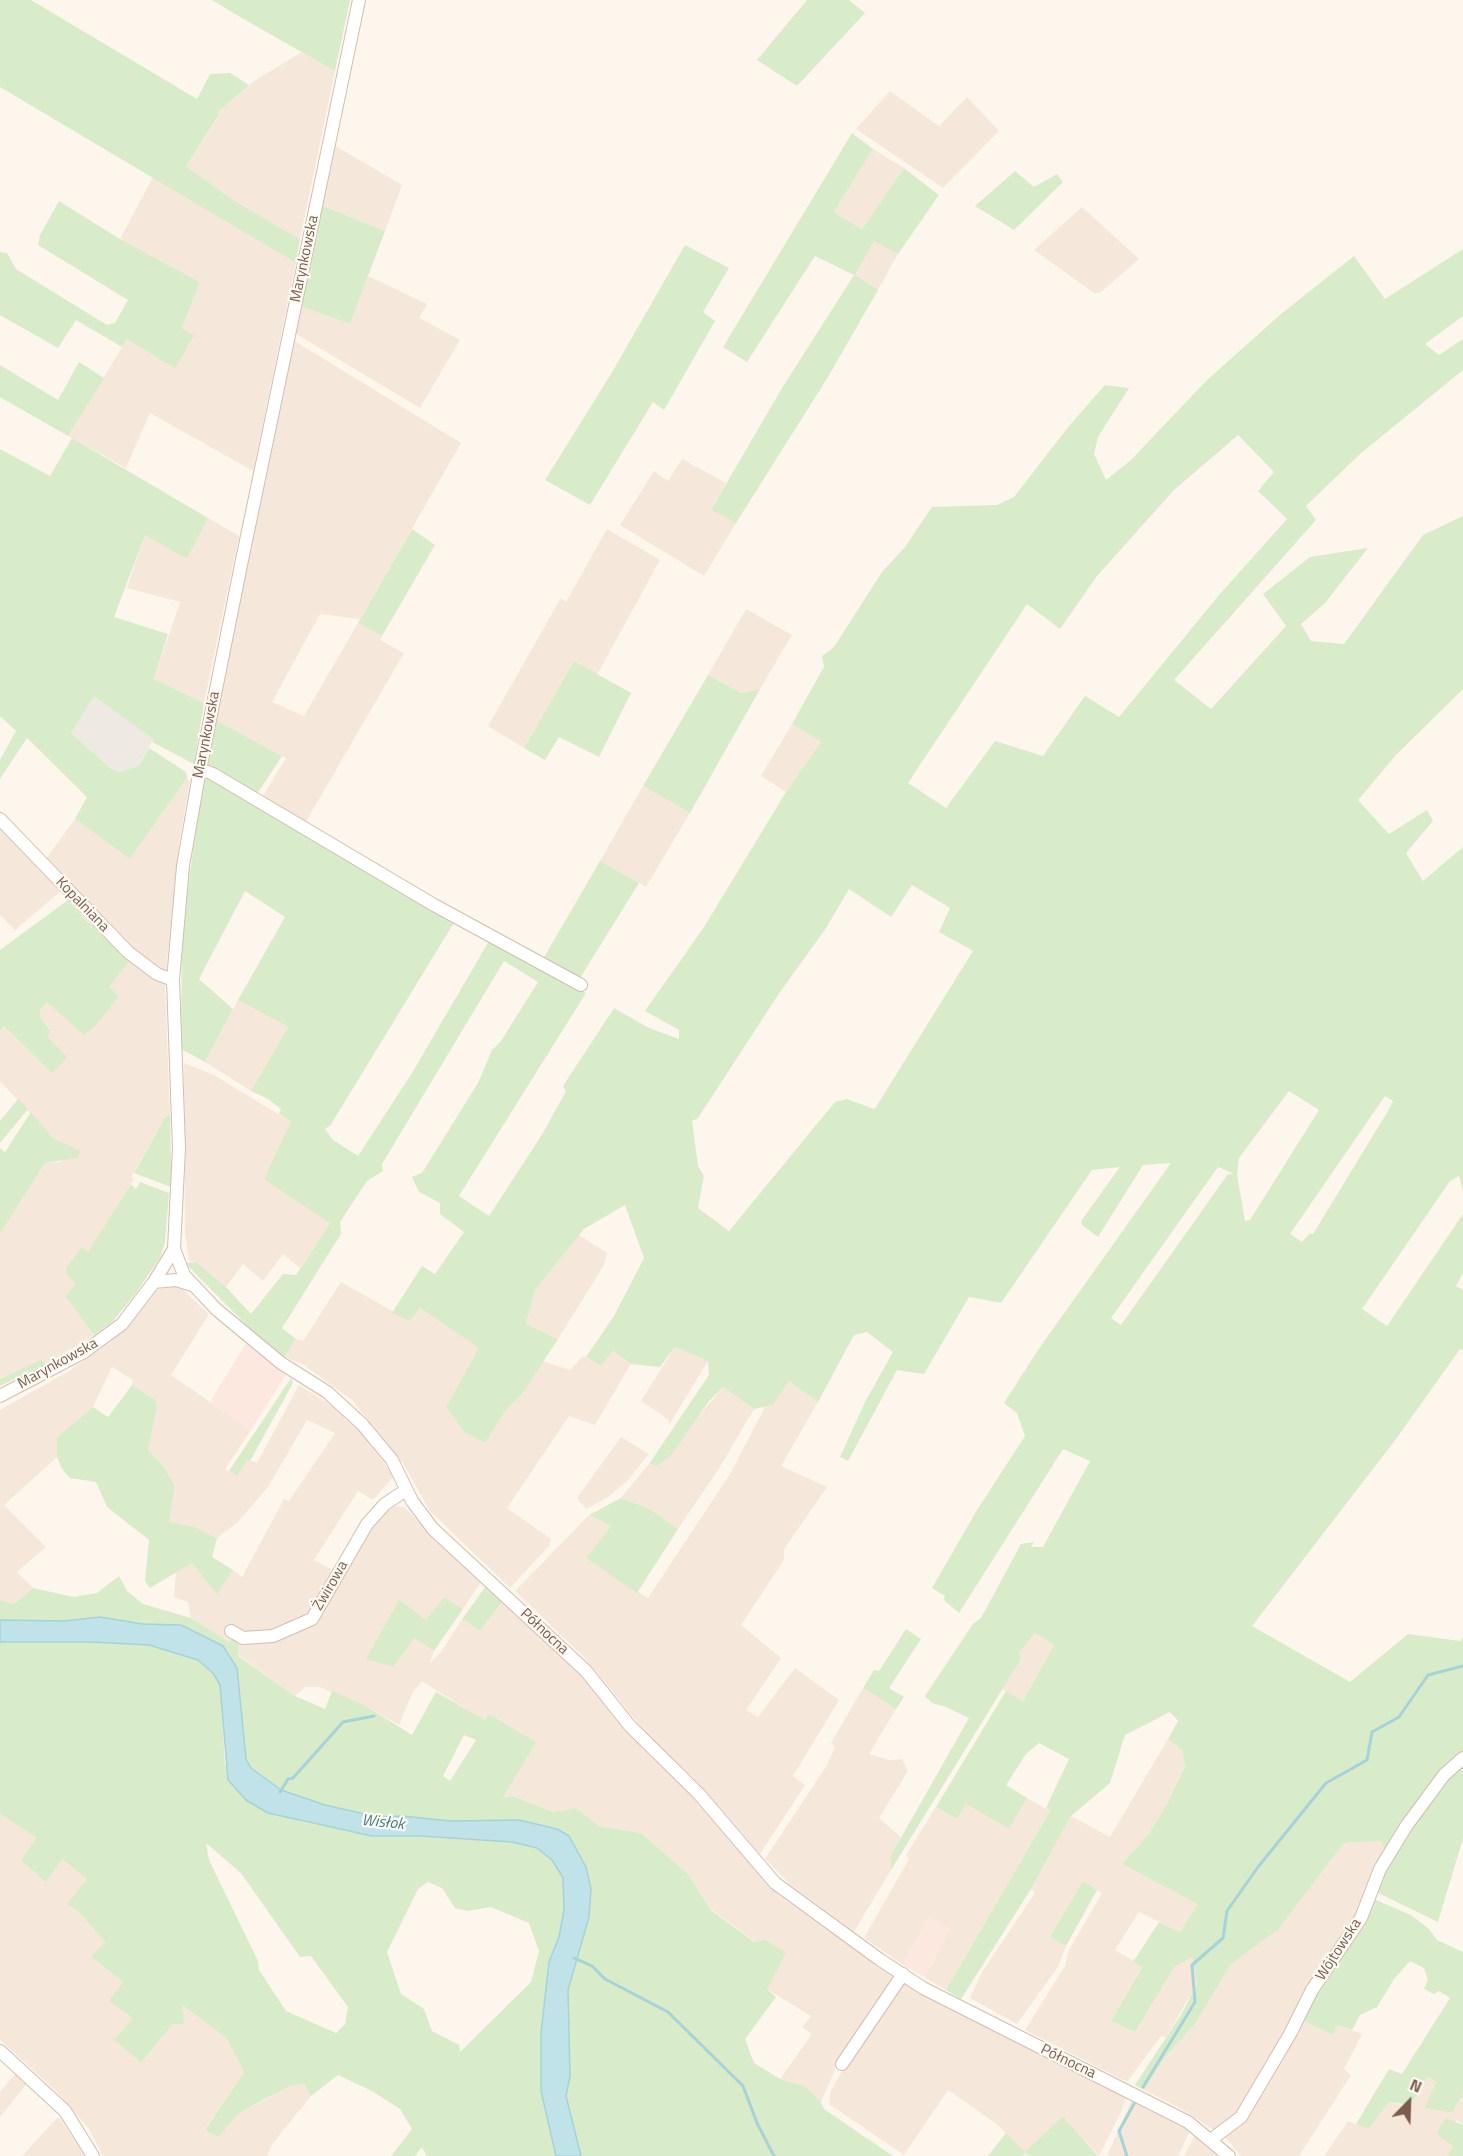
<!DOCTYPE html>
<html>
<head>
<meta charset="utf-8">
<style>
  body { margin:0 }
  #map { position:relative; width:1463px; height:2156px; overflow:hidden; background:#fdf6ec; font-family:"Titillium Web",sans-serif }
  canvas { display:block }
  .north { position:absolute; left:1379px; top:2072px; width:60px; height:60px; -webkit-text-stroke:4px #fffaf3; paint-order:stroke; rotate:23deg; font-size:16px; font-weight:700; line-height:24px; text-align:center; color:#7a5c4d }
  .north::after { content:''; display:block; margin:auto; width:21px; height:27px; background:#7a5c4d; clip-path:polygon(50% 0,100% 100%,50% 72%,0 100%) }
</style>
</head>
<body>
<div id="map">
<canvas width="1463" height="2156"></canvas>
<div class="north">N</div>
</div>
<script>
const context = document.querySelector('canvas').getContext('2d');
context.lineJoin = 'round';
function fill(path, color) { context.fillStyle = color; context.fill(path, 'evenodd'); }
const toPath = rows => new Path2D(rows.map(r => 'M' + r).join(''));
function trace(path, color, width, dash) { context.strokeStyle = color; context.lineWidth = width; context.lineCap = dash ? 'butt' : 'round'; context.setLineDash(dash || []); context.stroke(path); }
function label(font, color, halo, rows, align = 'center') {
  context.font = font + ' "Titillium Web",sans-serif'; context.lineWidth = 4.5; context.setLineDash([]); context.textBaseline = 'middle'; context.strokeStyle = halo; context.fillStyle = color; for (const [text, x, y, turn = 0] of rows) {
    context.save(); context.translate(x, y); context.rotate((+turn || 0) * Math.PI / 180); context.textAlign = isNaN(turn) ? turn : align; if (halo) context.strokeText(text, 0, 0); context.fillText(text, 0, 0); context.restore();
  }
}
const residential = toPath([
  [302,52,335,71,300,239,233,200,186,166,219,116,216,114,254,81],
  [890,91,939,126,967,97,999,131,943,188,856,129],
  [334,145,402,185,385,231,321,205],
  [873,149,904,168,862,229,834,212],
  [153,177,296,263,253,471,150,413,126,468,68,436,127,339,194,335,182,328,200,282,120,239],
  [1082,207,1139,259,1100,293,1094,293,1034,250],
  [874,240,898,254,878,290,855,275],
  [368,276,427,304,419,318,460,340,420,408,296,334,300,306,350,324],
  [293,340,461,443,360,619,320,614,272,702,304,716,358,623,382,636,380,640,404,653,304,825,261,799,286,758,216,720],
  [682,459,726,483,711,510,736,523,704,576,620,525,654,471,668,481],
  [208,518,239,536,204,703,154,679,180,602,127,588,145,534,187,559],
  [607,529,660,560,597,675,574,661,524,748,488,726,561,598,566,602],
  [746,609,792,635,760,689,741,693,708,675],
  [792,724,821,742,786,792,761,776],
  [187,778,190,781,180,837,166,972,127,946,45,860,75,819,130,859],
  [643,786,690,813,646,887,600,861],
  [0,824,60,892,15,930,0,915],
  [132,958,165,984,170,1115,166,1116,131,1177,134,1179,88,1253,82,1248,76,1283,65,1296,94,1335,46,1364,42,1359,0,1379,0,1234,45,1163,61,1162,54,1139,0,1081,0,1031,4,1026,53,1073,46,1037,50,1029,40,1017,40,1010,47,1002,119,996,109,987],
  [238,1000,288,1027,251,1091,205,1062],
  [184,1063,214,1075,291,1122,330,1223,300,1268,283,1254,263,1281,243,1264,226,1287,196,1262,189,1261,185,1232],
  [579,1235,607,1253,603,1267,558,1339,526,1324,535,1290],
  [341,1282,410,1321,420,1308,480,1348,446,1407,464,1432,485,1443,507,1409,522,1394,542,1361,570,1370,583,1356,601,1366,613,1351,631,1364,595,1425,569,1416,507,1508,551,1539,549,1546,510,1588,430,1511,403,1463,352,1400,304,1365,285,1357,296,1339,303,1341],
  [170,1286,181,1288,209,1314,171,1375,251,1430,225,1469,237,1476,247,1459,257,1463,299,1385,344,1414,344,1419,358,1429,394,1476,373,1500,358,1491,314,1560,335,1571,310,1614,299,1621,256,1634,238,1630,229,1642,191,1618,188,1602,174,1597,176,1572,192,1562,217,1593,233,1570,242,1577,284,1499,289,1501,335,1433,307,1420,268,1487,237,1523,217,1538,195,1527,169,1522,175,1486,164,1467,148,1450,157,1407,156,1400,132,1385,133,1380,112,1367,93,1407,57,1437,57,1457,4,1505,46,1547,17,1572,33,1588,14,1604,0,1600,0,1410,69,1371,111,1342,157,1290],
  [675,1347,708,1361,669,1425,669,1420,641,1401],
  [789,1381,818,1402,781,1466,827,1487,784,1549,784,1560,741,1625,781,1658,746,1710,758,1717,795,1668,839,1700,793,1776,805,1785,760,1854,692,1776,652,1740,583,1656,515,1591,589,1515,611,1526,586,1558,648,1598,730,1474,765,1407,773,1405],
  [723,1387,754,1409,718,1470,678,1529,650,1509,621,1498,649,1464,657,1466],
  [621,1437,649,1454,626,1482,608,1497,586,1509,577,1498],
  [395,1506,404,1507,481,1582,463,1609,444,1597,426,1620,399,1601,367,1659,414,1638,434,1651,430,1663,441,1652,462,1619,480,1631,502,1602,581,1674,632,1738,688,1792,778,1895,896,1978,837,2065,821,2102,805,2086,780,2079,812,2034,802,2027,811,2016,767,1989,755,1942,712,1910,688,1874,641,1833,599,1826,576,1808,553,1812,513,1796,503,1799,535,1742,489,1714,485,1721,422,1681,413,1692,399,1725,366,1706,320,1687,305,1687,295,1696,238,1655,239,1643,267,1642,304,1628,378,1519],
  [1035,1633,1054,1645,1023,1701,1002,1689,1021,1659,1019,1653],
  [863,1688,896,1709,869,1754,889,1760,902,1759,908,1771,879,1818,901,1837,890,1857,891,1870,854,1932,791,1885,765,1859,827,1765,835,1747,831,1743],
  [1168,1739,1182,1750,1185,1765,1167,1804,1148,1835,1122,1864,1199,1904,1180,1932,1139,1912,1115,1950,1142,1966,1111,2021,1135,2032,1174,1966,1192,1957,1197,1984,1166,2037,1161,2036,1127,2082,1025,2030,1065,1966,1069,1950,1102,1893,1083,1882,1050,1937,1066,1946,1058,1967,1017,2024,970,1998,982,1972,1035,1893,1031,1889,1071,1816,1110,1837],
  [1027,1798,1050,1811,946,1990,924,1977,936,1957,929,1918,903,1965,864,1938,909,1859,906,1855,936,1807,957,1819,966,1804,1009,1829],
  [0,1814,37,1838,46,1881,62,1859,87,1879,78,1911,105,1942,92,1958,123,1982,134,2018,114,2040,141,2063,173,2024,182,2005,226,2038,244,2072,205,2129,219,2137,238,2114,291,2086,304,2084,311,2096,273,2143,267,2156,103,2156,89,2129,56,2091,0,2040],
  [1381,1841,1387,1855,1360,1909,1317,1970,1237,2117,1214,2130,1178,2107,1144,2090,1165,2057,1196,2023,1231,1964,1278,1930,1344,1843],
  [902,1981,982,2025,1124,2095,1126,2098,1122,2110,1099,2156,1063,2116,1025,2153,1029,2156,1021,2156,1024,2152,998,2125,948,2090,904,2155,829,2104,831,2090,842,2071],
  [1301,2020,1333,2035,1338,2025,1362,2034,1344,2069,1351,2075,1299,2156,1241,2156,1223,2135],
  [16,2073,26,2085,0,2117,0,2092],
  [1428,2077,1436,2082,1426,2108,1452,2113,1463,2094,1463,2125,1457,2120,1436,2134,1454,2146,1447,2156,1324,2156,1348,2121,1369,2129,1389,2102,1403,2105,1411,2100],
  [1131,2101,1190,2131,1178,2156,1107,2156],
  [60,2118,85,2156,22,2156,56,2119],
  [1195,2135,1221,2156,1184,2156]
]);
const commercial = toPath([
  [246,1343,287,1373,251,1430,214,1406,211,1400],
  [929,1918,951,1929,924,1977,903,1965]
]);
const industrial = toPath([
  [94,695,153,739,139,766,119,772,110,768,71,733]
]);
const green = toPath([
  [0,0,31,0,197,99,210,74,230,73,249,85,217,113,219,115,186,166,233,200,300,239,296,263,0,87],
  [212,0,350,0,335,71,240,17],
  [807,0,849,0,865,13,797,86,757,60],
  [852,133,873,149,834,212,862,229,904,168,939,195,898,254,874,241,855,275,878,290,828,377,736,523,711,510,782,388,854,275,815,256,747,362,723,347],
  [1015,171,1034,187,1057,174,1063,182,1014,230,975,206],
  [59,201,120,239,200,282,182,328,194,335,175,368,127,339,122,347,76,320,58,348,0,315,0,252,7,253,16,269,107,325,115,323,128,300,38,245,40,235],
  [321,205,385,231,350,324,300,306],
  [685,245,729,268,703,312,715,321,664,410,653,402,590,505,545,480,611,374],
  [1463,249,1463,316,1425,344,1439,355,1463,339,1463,370,1360,454,1306,506,1316,520,1174,680,1211,709,1286,626,1263,594,1310,557,1368,548,1325,603,1301,624,1311,641,1344,644,1423,535,1463,516,1463,689,1396,755,1358,800,1389,834,1427,810,1433,821,1406,853,1423,881,1463,847,1463,1192,1459,1176,1450,1181,1362,1309,1387,1326,1463,1214,1463,1273,1456,1286,1463,1290,1463,1350,1460,1349,1396,1439,1252,1626,1350,1682,1408,1634,1460,1641,1463,1637,1463,1838,1438,1922,1374,1891,1389,1860,1381,1841,1344,1843,1278,1930,1231,1964,1196,2023,1165,2057,1144,2090,1135,2085,1182,2013,1197,1984,1192,1957,1174,1967,1135,2032,1111,2021,1142,1967,1133,1962,1159,1922,1180,1932,1198,1904,1122,1864,1148,1835,1167,1804,1185,1766,1182,1750,1168,1739,1178,1721,1170,1712,1125,1735,1110,1783,1071,1816,1031,1889,961,1999,946,1990,1050,1811,1046,1808,1069,1759,1039,1743,1026,1754,1006,1785,1027,1798,1009,1829,966,1804,957,1819,936,1807,1006,1691,1023,1701,1054,1645,1035,1633,1019,1653,1021,1659,891,1870,890,1857,969,1718,946,1707,932,1703,925,1696,973,1624,981,1618,1021,1544,1034,1542,1031,1547,1043,1547,1090,1461,1063,1449,959,1613,944,1600,945,1596,932,1588,977,1510,1025,1436,1017,1413,1004,1403,1040,1347,1171,1163,1143,1165,1098,1237,1082,1225,1081,1221,1120,1167,1092,1170,1001,1303,969,1297,924,1374,897,1370,848,1461,840,1457,865,1402,893,1352,867,1332,854,1335,818,1402,789,1381,773,1405,754,1409,723,1387,709,1401,672,1454,657,1466,649,1464,709,1375,708,1361,675,1347,660,1367,631,1364,613,1351,601,1366,586,1357,614,1316,644,1258,625,1205,584,1229,535,1290,526,1324,558,1339,522,1394,507,1409,485,1443,464,1432,446,1407,479,1348,420,1308,410,1321,392,1313,422,1266,435,1274,464,1232,440,1214,440,1203,419,1192,412,1177,422,1173,478,1083,492,1050,501,1041,538,982,504,961,382,1164,383,1171,367,1181,340,1222,341,1234,282,1328,296,1339,285,1357,266,1345,185,1263,196,1262,226,1287,251,1314,283,1274,296,1275,330,1223,264,1179,291,1122,279,1114,281,1109,268,1099,251,1091,288,1027,238,1000,285,917,245,891,199,979,233,1009,205,1062,181,1049,182,929,203,782,208,778,455,921,330,1126,325,1129,333,1140,358,1156,412,1073,489,941,586,993,459,1196,489,1216,543,1133,566,1091,563,1086,614,1008,649,1028,679,1039,679,1030,645,1011,704,927,786,792,821,742,792,724,824,667,822,656,834,647,882,572,905,547,932,507,997,505,1014,497,1069,426,1105,385,1129,388,1098,437,1094,454,1106,480,1131,460,1206,381,1281,314,1354,256,1385,299],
  [1238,435,1274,472,1258,491,1287,519,1219,595,1119,717,1085,696,1043,756,995,741,946,808,908,783,1027,604,1060,629,1097,576,1174,490],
  [912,885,950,908,939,932,973,951,876,1107,874,1109,847,1099,835,1102,729,1231,698,1208,704,1176,698,1166,692,1121,698,1118,778,995,826,928,849,889,891,917],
  [1289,1091,1319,1110,1250,1220,1245,1221,1237,1175,1239,1158],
  [1385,1096,1393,1101,1388,1111,1313,1234,1310,1233,1302,1242,1290,1234],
  [1218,1167,1234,1174,1228,1174,1121,1325,1111,1318],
  [79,362,104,378,68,436,0,397,0,365,58,400],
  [72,438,208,518,187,559,145,535,114,617,168,634,154,679,204,703,194,764,152,742,153,739,94,696,71,733,110,768,119,772,139,766,149,748,186,772,187,778,130,859,75,819,87,797,27,738,0,779,0,760,16,731,0,716,0,449,50,476],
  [412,529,435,545,382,636,358,623],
  [574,661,631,693,599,757,559,737,545,760,524,748],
  [708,675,741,693,760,689,690,813,643,786],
  [216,720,282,756,259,791,253,794,207,766],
  [600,861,639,883,580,978,543,959],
  [68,900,87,921,132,958,109,987,119,996,96,1025,84,1035,47,1002,40,1010,40,1017,50,1030,47,1037,67,1057,52,1073,4,1026,0,1031,0,950],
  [18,1099,28,1109,0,1143,0,1121],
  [31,1112,54,1139,81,1151,77,1158,45,1163,0,1234,0,1148,5,1152],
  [170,1115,171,1166,171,1187,134,1173,166,1116],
  [140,1182,169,1193,165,1242,160,1258,133,1297,112,1322,94,1335,65,1296,76,1283,67,1275,66,1268,82,1247,88,1252,131,1184,136,1189],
  [42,1359,46,1364,0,1386,0,1379],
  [291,1378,293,1383,250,1461,247,1460,237,1476,229,1471],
  [132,1385,156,1400,157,1407,148,1450,164,1467,175,1486,169,1522,195,1527,217,1538,212,1557,233,1570,217,1594,192,1563,150,1588,145,1581,149,1540,107,1507,96,1482,70,1478,62,1469,57,1457,57,1437,93,1407,108,1417],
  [621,1498,650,1509,678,1529,637,1593,586,1558,611,1526,589,1515],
  [119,1576,127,1591,143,1604,191,1618,229,1642,232,1638,239,1643,238,1656,295,1696,325,1709,332,1691,366,1706,412,1735,436,1692,485,1720,489,1714,536,1742,503,1798,513,1796,553,1812,576,1808,599,1826,641,1833,688,1874,712,1911,754,1942,766,1940,786,1953,767,1989,776,1997,745,2039,754,2063,780,2079,805,2086,821,2102,824,2109,893,2156,581,2156,566,2096,570,2076,568,1990,589,1917,569,1836,402,1816,378,1817,325,1805,281,1790,251,1768,246,1759,237,1669,223,1646,181,1625,143,1624,100,1617,64,1621,0,1620,0,1600,14,1604,33,1588,74,1597,97,1593],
  [464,1735,476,1740,450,1781,443,1776],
  [486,1586,502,1602,480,1631,462,1619],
  [444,1597,463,1609,434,1651,414,1638,393,1667,366,1659,399,1600,426,1620],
  [906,1629,921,1639,889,1688,904,1697,896,1709,863,1688,874,1670,879,1671],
  [0,1642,91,1642,149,1645,198,1660,213,1673,220,1685,225,1765,300,1821,372,1836,421,1836,512,1842,537,1848,552,1860,563,1878,564,1910,559,1937,549,1962,541,2033,541,2091,556,2156,427,2156,422,2147,415,2156,391,2156,412,2129,400,2109,372,2091,338,2075,311,2096,304,2084,291,2086,263,2100,238,2114,219,2137,205,2130,244,2072,226,2038,182,2005,184,2024,173,2024,141,2063,114,2040,133,2018,109,2001,123,1982,91,1957,105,1942,78,1911,67,1904,87,1879,62,1859,46,1882,21,1860,37,1838,0,1814],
  [206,1843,241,1873,300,1957,311,1956,348,2007,345,2024,336,2033,286,2011,259,1970,258,1961,209,1860],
  [428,1882,442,1888,455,1908,468,1911,491,1907,529,1923,539,1951,531,1982,460,2052,459,2045,432,2031,424,2009,401,1994,387,1952,418,1889],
  [1083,1881,1097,1890,1066,1946,1050,1937],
  [1371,1898,1411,1915,1429,1929,1437,1940,1463,1952,1463,2094,1452,2113,1425,2108,1436,2082,1428,2077,1410,2105,1389,2102,1369,2129,1356,2124,1389,2069,1402,2074,1450,1998,1439,1991,1434,1994,1424,1989,1428,1980,1424,1968,1410,1961,1394,1979,1377,2007,1360,2015,1352,2030,1338,2025,1333,2035,1301,2020,1321,1985,1360,1927,1364,1926,1363,1920],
  [1063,2116,1098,2156,1029,2156,1025,2152,1021,2156,988,2156,1006,2133,1025,2152],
  [1446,2118,1463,2125,1463,2156,1447,2156,1453,2146,1436,2134]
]);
const water = toPath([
  [100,1617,143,1624,181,1625,223,1646,237,1668,246,1759,251,1768,281,1790,325,1805,378,1817,402,1816,450,1821,519,1820,557,1829,569,1836,586,1867,591,1889,589,1917,568,1990,570,2076,566,2096,581,2156,556,2156,541,2091,541,2033,549,1962,559,1937,564,1910,563,1878,552,1860,537,1848,512,1842,421,1836,372,1836,268,1813,246,1800,228,1780,220,1685,213,1673,198,1660,149,1645,91,1642,0,1642,0,1620,64,1621,100,1617]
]);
const stream = toPath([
  [280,1792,288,1779,293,1778,343,1722,374,1716],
  [574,1958,592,1966,605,1979,668,2012,743,2086,757,2123,774,2156],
  [1143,2087,1195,2002,1192,1965,1223,1938,1227,1911,1258,1867,1326,1783,1367,1760,1372,1732,1399,1717,1428,1675,1463,1666],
  [1127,2156,1119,2131,1135,2102]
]);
const minor = toPath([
  [200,769,213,774,434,905,581,985],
  [0,819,128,952,157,974,173,980],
  [174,1249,184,1275,216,1309,281,1363,327,1392,362,1424,392,1460,412,1501,433,1529,586,1671,630,1726,699,1794,775,1883,879,1959,923,1988,1188,2122,1229,2156],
  [154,1282,176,1280,192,1285],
  [0,1396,84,1352,122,1324,154,1282,174,1249,179,1148,173,980,183,866,200,769,242,560,359,0],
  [231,1631,243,1638,273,1636,312,1619,367,1524,385,1504,406,1490],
  [0,2051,65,2111,93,2156],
  [842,2064,903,1974],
  [1212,2139,1241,2117,1290,2034,1312,1990,1361,1918,1380,1869,1407,1825,1444,1775,1463,1758]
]);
const streetNames = [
  ["Marynkowska",305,259,-78],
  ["Marynkowska",207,735,-79],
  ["Kopalniana",82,905,46],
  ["Marynkowska",58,1364,-29],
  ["Żwirowa",331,1586,-60],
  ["Północna",544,1632,43],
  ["Wójtowska",1339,1950,-57],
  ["Północna",1068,2062,26]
];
const waterNames = [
  ["Wisłok",383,1823,6]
];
fill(residential, '#f5e8da');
fill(commercial, '#fde8e0');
fill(industrial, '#efe9e4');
fill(green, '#d8ecc9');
fill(water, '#bfe3e8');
trace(water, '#a5d3da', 1.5);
trace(stream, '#a5d3da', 3);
trace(minor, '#d1beb0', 14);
trace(minor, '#fff', 12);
label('15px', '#7a5c4d', '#fffaf3', streetNames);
label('italic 16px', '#437c86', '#fffaf3', waterNames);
</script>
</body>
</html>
